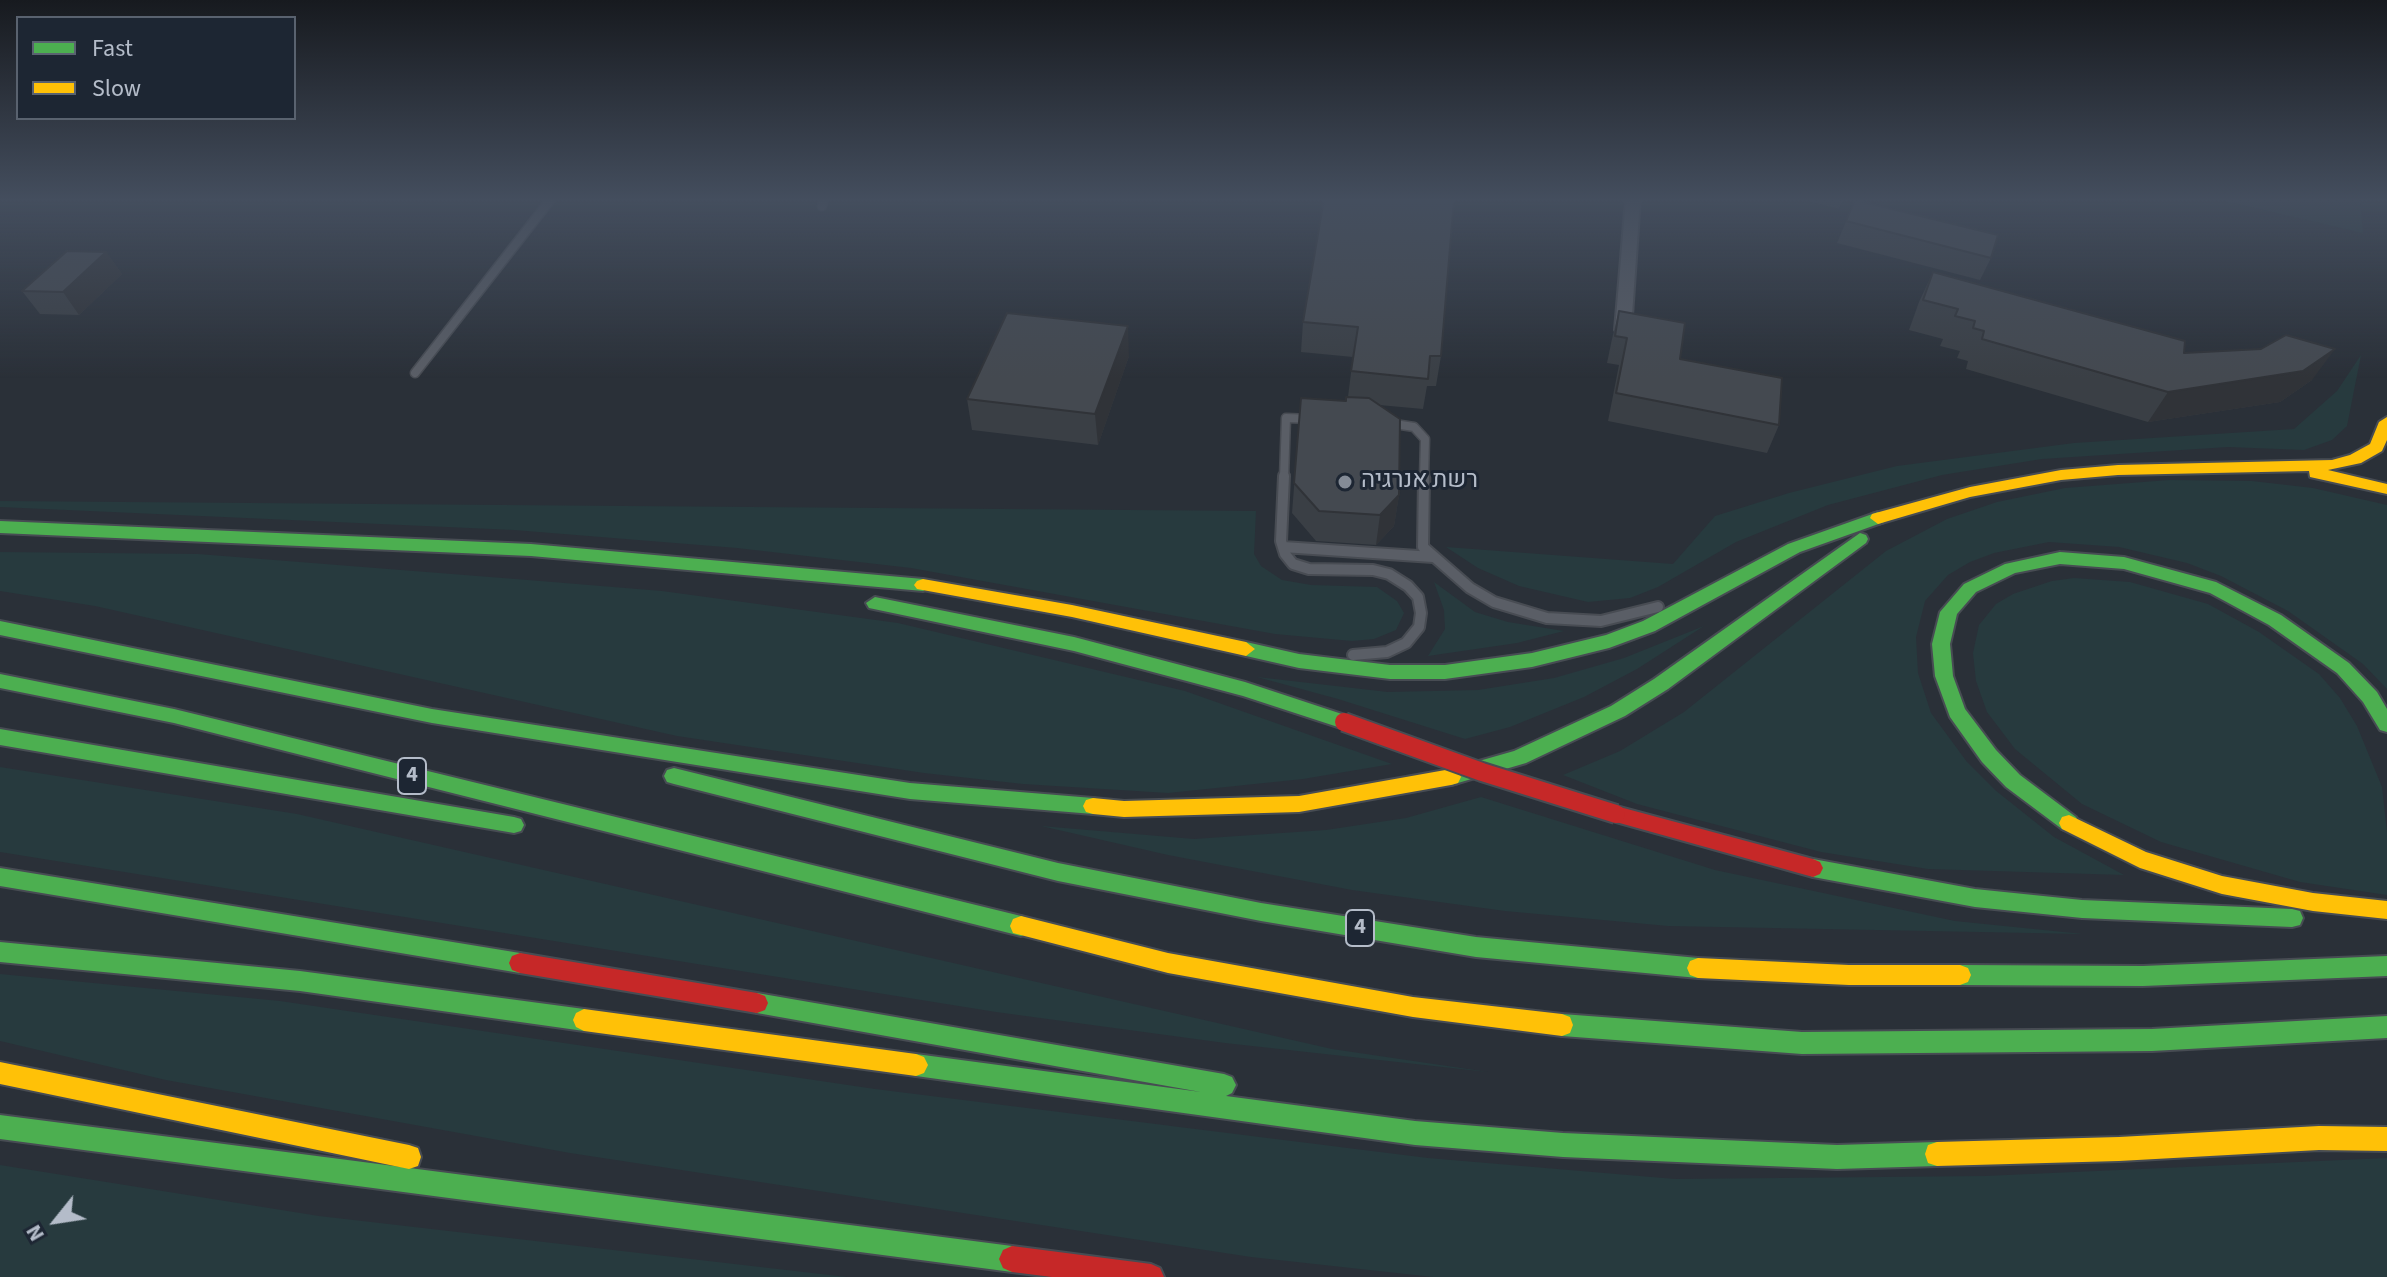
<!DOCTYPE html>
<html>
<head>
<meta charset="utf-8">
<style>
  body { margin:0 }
  #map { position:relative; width:2387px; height:1277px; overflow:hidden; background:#2a3038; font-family:"Source Sans 3",sans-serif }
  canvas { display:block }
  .legend { position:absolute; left:16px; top:16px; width:280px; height:104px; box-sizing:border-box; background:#1d2633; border:2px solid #59626f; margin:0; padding:10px 14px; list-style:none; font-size:24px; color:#b4bcc9 }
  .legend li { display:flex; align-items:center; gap:16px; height:40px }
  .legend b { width:40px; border:2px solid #59626f }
  .north { position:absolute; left:16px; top:1181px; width:80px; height:80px; -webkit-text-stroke:6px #1d2633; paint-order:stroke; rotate:240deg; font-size:22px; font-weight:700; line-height:32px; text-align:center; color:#b4bcc9 }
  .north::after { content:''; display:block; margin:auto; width:28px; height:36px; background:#b4bcc9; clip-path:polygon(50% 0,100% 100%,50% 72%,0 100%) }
</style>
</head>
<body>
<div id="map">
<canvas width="2387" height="1277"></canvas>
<ul class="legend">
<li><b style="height:10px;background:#4caf50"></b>Fast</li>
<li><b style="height:10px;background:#ffc107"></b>Slow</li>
</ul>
<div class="north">N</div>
</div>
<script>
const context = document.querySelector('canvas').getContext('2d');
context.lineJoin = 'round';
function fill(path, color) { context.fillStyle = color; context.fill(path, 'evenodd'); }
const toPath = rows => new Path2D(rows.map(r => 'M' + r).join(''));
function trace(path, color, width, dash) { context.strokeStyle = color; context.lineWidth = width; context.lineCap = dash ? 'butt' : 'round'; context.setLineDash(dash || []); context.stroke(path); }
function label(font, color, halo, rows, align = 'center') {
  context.font = font + ' "Source Sans 3",Heebo,sans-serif'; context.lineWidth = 6; context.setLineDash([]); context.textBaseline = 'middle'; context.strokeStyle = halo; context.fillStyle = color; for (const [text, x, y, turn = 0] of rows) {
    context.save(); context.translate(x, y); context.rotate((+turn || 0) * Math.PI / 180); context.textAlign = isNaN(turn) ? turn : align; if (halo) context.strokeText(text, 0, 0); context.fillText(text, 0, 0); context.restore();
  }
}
const green = toPath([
  [2216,199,2360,199,2363,233],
  [2361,355,2347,426,2332,440,2304,450,2228,447,2042,459,1942,475,1828,505,1736,542,1658,587,1630,598,1588,602,1519,586,1478,568,1446,547,1673,564,1715,516,1789,493,1897,466,2074,443,2294,429,2337,391],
  [2169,480,2252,481,2313,488,2387,505,2387,689,2363,664,2288,611,2221,576,2187,563,2119,547,2049,542,1994,553,1970,562,1948,575,1925,601,1916,637,1918,673,1931,713,1967,762,1995,790,2054,837,2124,875,1928,869,1821,852,1637,804,1563,775,1620,751,1684,712,1886,551,1947,519,1997,502,2065,488],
  [0,501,1256,511,1254,554,1261,566,1282,580,1311,585,1377,587,1397,601,1404,613,1396,630,1374,639,1352,641,1275,634,911,568,737,548,514,530,0,507],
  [0,552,198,554,528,580,662,591,898,623,1185,691,1392,764,1303,779,1168,793,1023,784,924,773,677,736,95,606,0,591],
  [2074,578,2130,582,2208,604,2259,632,2319,674,2340,698,2357,726,2382,787,2387,832,2387,895,2300,882,2161,842,2082,804,2015,749,1987,712,1976,681,1973,653,1979,625,1996,604,2013,594,2052,581],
  [1434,582,1475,612,1508,622,1564,631,1517,643,1428,656,1445,629,1444,610],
  [1704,626,1637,669,1584,697,1510,727,1465,739,1338,699,1257,677,1388,692,1478,690,1554,678,1624,658],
  [0,767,297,814,1332,1049,1488,1072,1225,1043,996,1012,0,852],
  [1481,797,1715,870,1955,921,2083,934,1668,926,1505,911,1352,890,1168,855,1041,826,1194,839,1326,830,1406,818],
  [0,974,280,1001,875,1089,1428,1158,1675,1179,1985,1176,2387,1158,2387,1277,1433,1277,1251,1257,570,1153,166,1080,0,1041],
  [0,1165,319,1216,847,1277,0,1277]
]);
const laneFar1 = toPath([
  [822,206,824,199],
  [415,373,551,199],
  [1388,423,1414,427,1425,439,1424,478],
  [1284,478,1286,418,1312,419]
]);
const lane = toPath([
  [1284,476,1281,541,1285,554,1293,564,1309,569,1373,570,1389,574,1408,586,1418,597,1421,613,1419,627,1406,643,1387,652,1353,655],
  [1424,476,1423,547,1470,588,1494,602,1547,618,1601,621,1658,607],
  [1283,547,1433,557]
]);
const street = toPath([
  [1626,199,1640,199,1631,330,1623,335,1615,330,1626,199]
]);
const fast = toPath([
  [1878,512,1886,518,1884,522,1800,552,1655,631,1609,648,1532,667,1445,679,1390,679,1299,668,1246,656,1237,649,1246,642,1299,654,1390,665,1445,665,1532,653,1606,635,1643,621,1788,544,1878,512],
  [0,521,531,544,923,579,932,585,923,591,531,556,0,533,0,521],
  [1860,533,1866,535,1868,539,1866,543,1668,689,1625,716,1526,763,1451,785,1444,783,1441,777,1444,771,1514,751,1611,706,1654,679,1860,533],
  [2060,552,2124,557,2216,582,2281,615,2349,663,2377,692,2387,709,2387,732,2380,730,2363,702,2337,673,2269,625,2210,593,2124,569,2060,564,2015,573,1976,592,1957,614,1950,644,1953,676,1965,709,1996,750,2020,775,2076,817,2079,823,2076,829,2069,831,2062,829,2006,787,1982,762,1950,717,1935,676,1932,644,1940,612,1964,584,2005,564,2060,552],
  [875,597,1074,637,1245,682,1351,717,1354,722,1351,727,1344,729,1243,696,1074,651,869,608,866,603,875,597],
  [0,621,432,709,910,783,1093,798,1100,800,1103,806,1100,812,1093,814,910,799,432,723,0,635,0,621],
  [0,674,174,709,1021,916,1029,919,1032,926,1029,933,1021,936,174,723,0,688,0,674],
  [0,729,514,817,521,819,524,825,521,831,514,833,0,745,0,729],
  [674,768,1058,863,1261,903,1476,937,1698,958,1706,961,1709,968,1706,975,1698,978,1476,957,1261,921,1058,881,674,784,667,782,664,776,667,770,674,768],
  [1813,859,1975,889,2082,900,2292,909,2300,911,2303,918,2300,925,2292,927,2082,918,1975,907,1813,877,1806,874,1803,868,1806,862,1813,859],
  [0,868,520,953,528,956,531,963,528,970,520,973,0,886,0,868],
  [0,942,300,971,584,1009,592,1013,595,1020,592,1027,584,1031,300,991,0,962,0,942],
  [2387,956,2387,976,2143,986,1960,985,1952,982,1949,975,1952,968,1960,965,2143,966,2387,956],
  [757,993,1224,1074,1232,1077,1236,1085,1232,1093,1226,1096,1415,1121,1563,1133,1837,1145,1937,1142,1946,1145,1949,1154,1946,1163,1937,1166,1837,1169,1563,1157,1415,1145,916,1076,908,1073,904,1065,908,1057,916,1054,1201,1092,757,1013,749,1010,746,1003,749,996,757,993],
  [1562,1014,1802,1032,2152,1029,2387,1016,2387,1038,2152,1051,1802,1054,1562,1036,1554,1033,1551,1025,1554,1017,1562,1014],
  [0,1115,1012,1246,1021,1250,1025,1259,1021,1268,1012,1272,0,1139,0,1115]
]);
const slow = toPath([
  [2387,417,2387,440,2382,451,2361,463,2328,470,2387,484,2387,494,2310,477,2309,471,2118,475,2061,480,1970,497,1878,524,1870,518,1872,514,1970,487,2061,470,2118,465,2332,460,2350,455,2370,444,2379,422,2387,417],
  [923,579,1072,605,1246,642,1255,649,1246,656,1072,617,917,589,914,585,917,581,923,579],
  [1451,769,1458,771,1461,777,1458,783,1451,785,1299,812,1124,817,1093,814,1086,812,1083,806,1086,800,1093,798,1124,801,1299,796,1451,769],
  [2069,815,2146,852,2222,876,2313,893,2387,901,2387,919,2313,911,2222,894,2140,868,2062,829,2059,823,2062,817,2069,815],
  [1021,916,1168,953,1413,997,1562,1014,1570,1017,1573,1025,1570,1033,1562,1036,1413,1017,1168,973,1013,933,1010,926,1013,919,1021,916],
  [1698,958,1849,965,1960,965,1968,968,1971,975,1968,982,1960,985,1849,985,1698,978,1690,975,1687,968,1690,961,1698,958],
  [584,1009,916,1054,924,1057,928,1065,924,1073,916,1076,584,1031,576,1027,573,1020,576,1013,584,1009],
  [0,1062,409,1145,418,1148,421,1157,418,1166,409,1169,0,1084,0,1062],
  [2319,1126,2387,1127,2387,1151,2319,1150,2119,1161,1937,1166,1928,1163,1925,1154,1928,1145,1937,1142,2119,1137,2319,1126]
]);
const jam = toPath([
  [1616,806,1813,859,1820,862,1823,868,1820,874,1813,877,1616,822,1609,820,1606,814,1609,808,1616,806],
  [520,953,757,993,765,996,768,1003,765,1010,757,1013,520,973,512,970,509,963,512,956,520,953],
  [1012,1246,1151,1264,1160,1268,1164,1277,1052,1277,1012,1272,1003,1268,999,1259,1003,1250,1012,1246]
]);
const jamBridge = toPath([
  [1344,722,1482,772,1616,814]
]);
const wall = toPath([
  [1324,199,1441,356,1436,386,1427,386,1423,409,1379,405,1399,495,1394,526,1376,545,1316,541,1292,513,1301,398,1346,401,1348,397,1353,357,1301,352,1303,322],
  [1800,199,1843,199,1839,209],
  [1855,200,1991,258,1980,280,1837,243],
  [106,252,122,274,79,315,40,314,22,291],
  [1933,272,2184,353,2312,380,2280,402,2148,422,1966,369,1968,361,1957,358,1960,351,1940,346,1943,339,1909,330,1919,302],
  [1619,311,1680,359,1779,425,1767,453,1608,421,1619,365,1607,363,1612,339],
  [1129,356,1098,445,972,430,967,399]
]);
const shadedWall = toPath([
  [106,252,122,274,79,315,63,292],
  [1128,326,1129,356,1098,445,1095,414],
  [2335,349,2312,380,2280,402,2148,422,2168,392],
  [1399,495,1394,526,1376,545,1380,515]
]);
const building = toPath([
  [1324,199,1454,199,1441,356,1430,356,1428,379,1351,371,1358,327,1303,322,1324,199],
  [1855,200,1998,235,1991,258,1846,221,1855,200],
  [67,251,106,252,63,292,22,291,67,251],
  [1933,272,2185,341,2184,353,2261,349,2286,335,2335,349,2303,371,2168,392,1982,339,1984,331,1973,328,1975,321,1955,316,1958,309,1923,300,1933,272],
  [1619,311,1685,323,1680,359,1782,378,1779,425,1616,393,1627,338,1615,336,1619,311],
  [1007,313,1128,326,1095,414,967,399,1007,313],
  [1346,397,1369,398,1400,419,1399,495,1380,515,1319,511,1294,483,1301,398,1346,401,1346,397]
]);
const markers = [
  [1345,482,8,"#848b96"]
];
const shields = [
  [412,776,28],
  [1360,928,28]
];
const shieldNames = [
  ["4",412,776],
  ["4",1360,928]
];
const poiNames = [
  ["רשת אנרגיה",1361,482]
];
fill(green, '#273a3e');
trace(laneFar1, '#484c53', 11);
trace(lane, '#484c53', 14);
trace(street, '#484c53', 4);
trace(fast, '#474c53', 4);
trace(slow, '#474c53', 4);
trace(jam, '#474c53', 4);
trace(laneFar1, '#5a5e66', 8);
trace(lane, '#5a5e66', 10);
fill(street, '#5a5e66');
fill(fast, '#4caf50');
fill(slow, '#ffc107');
fill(jam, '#c62828');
trace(jamBridge, '#474c53', 22, []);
trace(jamBridge, '#c62828', 18);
fill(wall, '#3a3f45');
fill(shadedWall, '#303338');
fill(building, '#444950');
trace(building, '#303338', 2);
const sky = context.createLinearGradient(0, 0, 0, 378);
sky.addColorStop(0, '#171a1f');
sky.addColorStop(0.53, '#444e5e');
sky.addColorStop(1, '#444e5e00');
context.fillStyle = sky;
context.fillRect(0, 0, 2387, 378);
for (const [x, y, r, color] of markers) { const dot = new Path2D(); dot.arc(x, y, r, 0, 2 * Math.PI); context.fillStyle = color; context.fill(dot); trace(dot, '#1d2633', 3); }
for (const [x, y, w] of shields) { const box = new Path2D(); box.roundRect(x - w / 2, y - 18, w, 36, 6); context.fillStyle = '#1d2633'; context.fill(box); trace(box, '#b4bcc9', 2); }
label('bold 22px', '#b4bcc9', null, shieldNames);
label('24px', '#b4bcc9', '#1d2633', poiNames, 'left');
</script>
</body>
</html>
